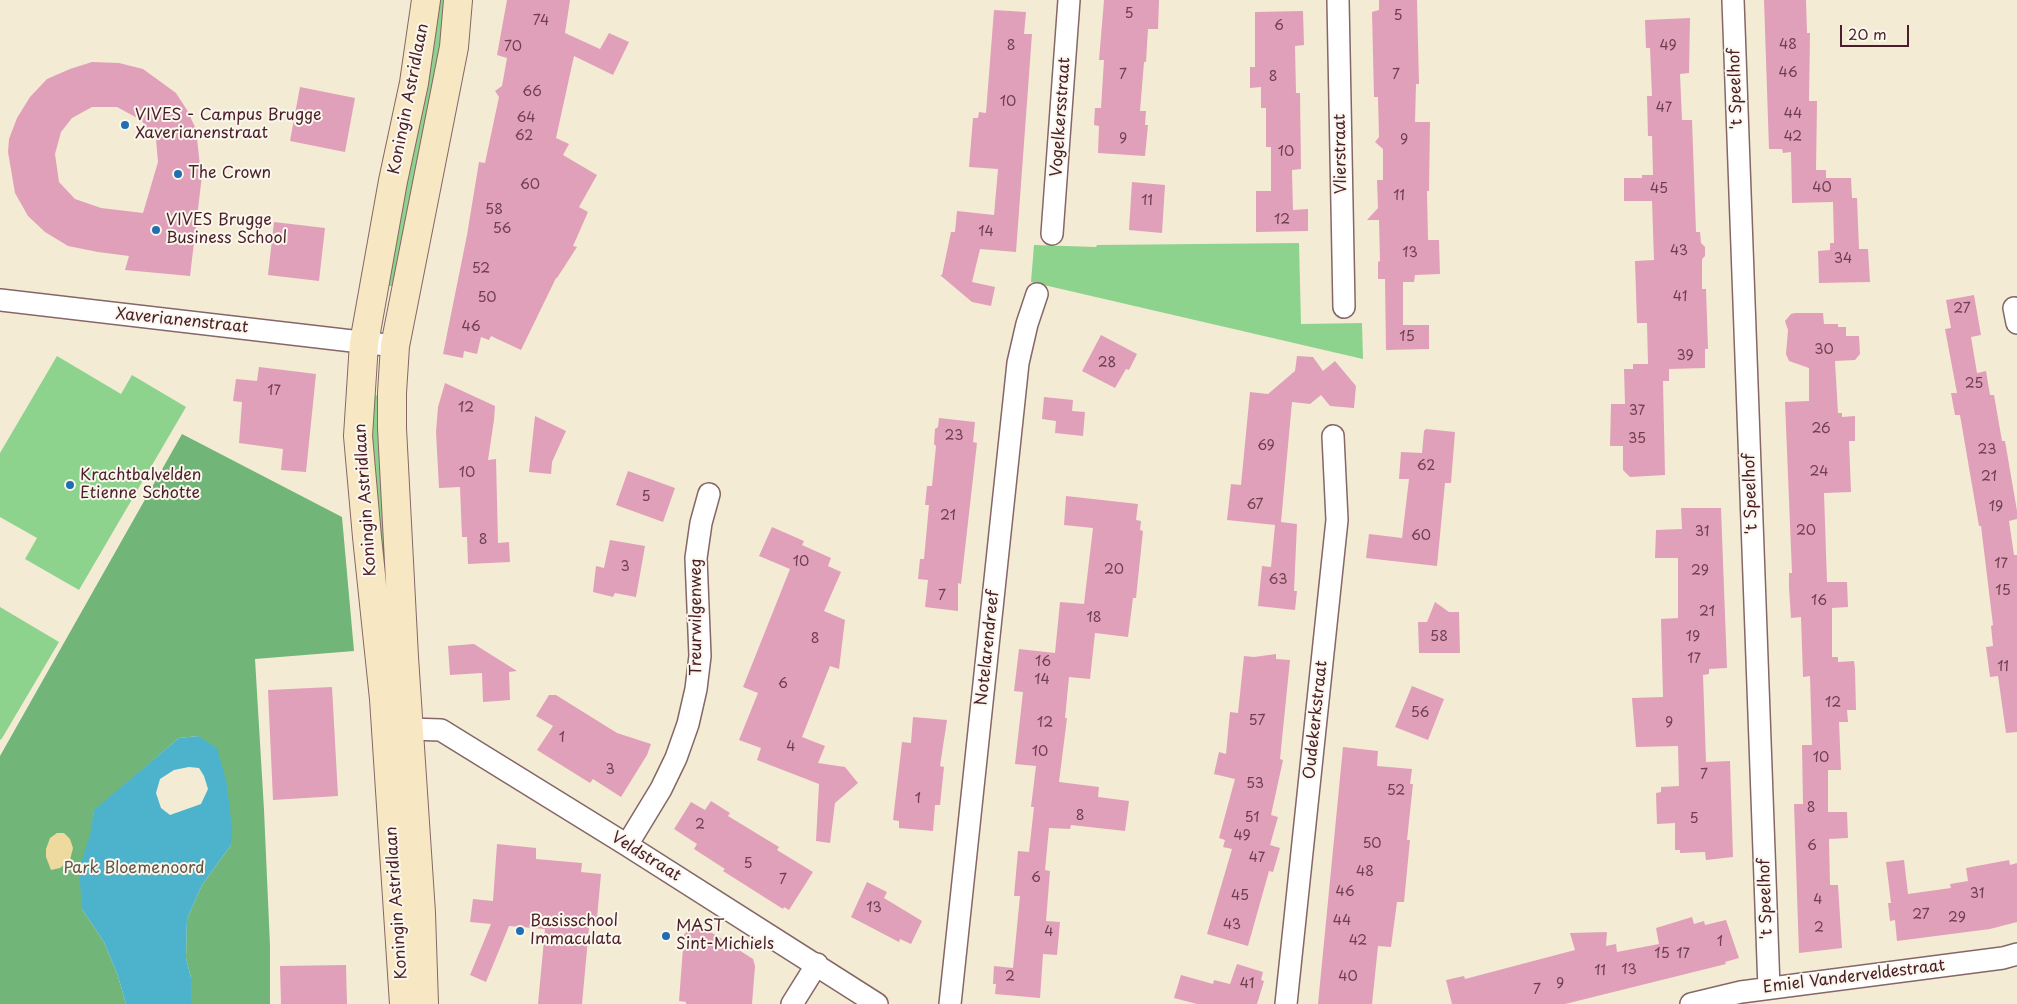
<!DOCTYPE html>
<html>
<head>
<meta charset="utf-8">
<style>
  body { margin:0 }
  #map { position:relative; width:2017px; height:1004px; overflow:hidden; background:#f4ebd5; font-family:"Playpen Sans",sans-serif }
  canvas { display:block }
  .scale { position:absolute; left:1840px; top:25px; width:69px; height:22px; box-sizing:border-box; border:2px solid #4a1f2b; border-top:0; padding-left:6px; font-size:15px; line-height:18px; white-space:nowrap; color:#4a1f2b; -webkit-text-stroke:4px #fbf7ec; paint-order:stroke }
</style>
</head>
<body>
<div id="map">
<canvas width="2017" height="1004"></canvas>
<div class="scale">20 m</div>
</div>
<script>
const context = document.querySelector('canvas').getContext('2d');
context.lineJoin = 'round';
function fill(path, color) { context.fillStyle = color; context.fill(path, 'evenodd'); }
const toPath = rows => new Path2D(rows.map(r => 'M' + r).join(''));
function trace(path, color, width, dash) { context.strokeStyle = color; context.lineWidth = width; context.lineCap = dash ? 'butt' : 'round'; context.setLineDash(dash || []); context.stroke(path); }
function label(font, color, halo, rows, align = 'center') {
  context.font = font + ' "Playpen Sans",sans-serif'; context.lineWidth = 4; context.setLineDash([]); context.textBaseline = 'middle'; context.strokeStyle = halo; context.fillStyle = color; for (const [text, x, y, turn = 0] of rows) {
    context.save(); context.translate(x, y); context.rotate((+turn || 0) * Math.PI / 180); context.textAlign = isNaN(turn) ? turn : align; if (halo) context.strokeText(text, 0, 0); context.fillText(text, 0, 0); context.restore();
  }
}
const green = toPath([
  [435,0,449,0,445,30,393,286,389,286,387,284],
  [1299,243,1301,324,1362,323,1363,359,1031,282,1034,245,1096,247,1097,245],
  [57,356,121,394,132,375,186,407,79,590,25,559,37,538,0,517,0,453],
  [379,395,394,669,370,428,373,396],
  [0,607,59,642,1,740,0,739]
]);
const forest = toPath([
  [182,434,342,517,354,651,255,659,264,810,270,946,270,1004,191,1004,191,978,186,958,187,919,202,885,231,845,198,736,179,738,94,811,82,909,104,942,118,976,126,1004,0,1004,0,756]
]);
const sand = toPath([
  [57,833,64,833,70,839,73,848,70,860,60,868,51,870,46,857,46,849,50,838]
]);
const water = toPath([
  [198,736,217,748,227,784,232,829,231,845,202,885,187,919,186,958,191,978,191,1004,126,1004,118,976,104,942,82,909,79,869,90,835,94,810,179,738],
  [189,767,199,768,204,776,208,789,201,804,170,815,161,808,156,793,160,779,174,770]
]);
const building = toPath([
  [507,0,570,0,565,33,600,49,609,33,629,42,613,75,574,56,556,138,569,144,563,155,597,175,579,207,588,212,573,246,577,247,557,278,556,278,521,350,491,336,489,340,481,337,477,354,464,351,463,358,443,354,467,235,479,162,485,163,499,97,495,91,502,86,507,58,497,55],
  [1104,0,1159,0,1158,29,1148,29,1146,62,1144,62,1140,111,1146,111,1145,125,1148,125,1145,156,1098,153,1099,126,1094,125,1095,108,1101,108,1104,60,1099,60],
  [1379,0,1417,0,1419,84,1416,84,1415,122,1430,122,1429,191,1427,191,1428,240,1439,240,1440,274,1415,275,1414,282,1403,282,1403,325,1429,325,1429,349,1386,350,1385,279,1378,279,1378,262,1380,261,1379,220,1367,220,1378,208,1377,180,1383,180,1383,149,1375,142,1379,137,1378,97,1374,97,1372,12,1379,10],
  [1764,0,1806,0,1807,33,1810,33,1809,101,1817,101,1816,170,1826,170,1826,178,1851,178,1852,198,1857,198,1859,249,1868,249,1870,282,1819,283,1818,251,1830,250,1830,243,1834,243,1833,202,1792,203,1791,152,1783,153,1782,149,1769,149],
  [994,10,1026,12,1024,34,1032,34,1016,252,980,249,972,282,995,287,991,306,972,302,940,275,942,275,951,232,955,232,957,211,994,215,998,169,969,167,973,118,978,118,979,112,986,113],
  [1303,11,1304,45,1295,46,1296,93,1300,93,1301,169,1292,170,1293,210,1308,209,1308,231,1256,232,1256,191,1271,191,1271,147,1266,147,1266,108,1261,108,1261,87,1250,88,1250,67,1255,67,1255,12],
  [1690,18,1689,73,1680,74,1682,120,1692,120,1696,232,1700,232,1701,243,1705,247,1705,256,1702,259,1702,289,1706,289,1708,349,1705,349,1705,368,1669,369,1669,381,1663,381,1665,475,1630,477,1623,470,1623,446,1610,446,1611,404,1625,404,1624,369,1633,369,1633,364,1648,364,1647,323,1637,323,1635,261,1654,260,1652,201,1624,201,1624,178,1642,178,1642,175,1653,175,1652,136,1648,136,1647,96,1652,96,1650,48,1646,48,1645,20],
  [92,62,119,63,143,69,176,93,187,110,196,129,200,166,203,167,190,276,125,270,129,256,98,252,68,246,45,232,28,216,15,193,8,152,9,139,17,118,30,97,47,79,70,69],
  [92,107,117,107,141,120,156,139,158,162,143,213,101,208,75,199,59,182,55,154,61,132,72,118],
  [300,87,355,98,345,152,290,141],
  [1132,182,1165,185,1162,233,1129,230],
  [274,222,325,228,319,281,268,275],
  [1974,295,1981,335,1971,337,1977,373,1986,371,1990,395,1994,395,2002,441,2005,441,2017,511,2017,519,2009,521,2014,555,2017,555,2017,732,2006,733,1998,676,1990,677,1986,647,1993,646,1991,626,1993,625,1981,526,1979,526,1960,415,1955,415,1951,393,1957,393,1945,329,1951,328,1946,300],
  [1795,313,1823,313,1824,324,1838,324,1838,327,1846,327,1846,336,1859,336,1860,354,1855,360,1835,361,1838,413,1842,413,1842,417,1855,416,1855,441,1849,441,1851,492,1824,493,1827,582,1847,582,1848,607,1832,608,1832,657,1838,657,1838,662,1854,661,1855,669,1856,710,1847,710,1848,722,1839,722,1841,770,1828,770,1828,812,1847,812,1848,838,1829,839,1830,885,1838,885,1842,948,1799,953,1794,804,1803,804,1802,745,1812,745,1810,676,1803,677,1801,617,1791,618,1789,588,1789,573,1792,573,1785,402,1809,401,1809,368,1789,361,1786,354,1788,330,1785,321,1791,314],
  [1101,335,1137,354,1129,370,1126,369,1115,388,1082,371],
  [1297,356,1313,357,1323,371,1335,361,1356,386,1354,408,1330,406,1321,395,1310,404,1292,402,1281,522,1297,524,1294,591,1297,591,1295,610,1258,606,1262,566,1271,567,1275,525,1227,520,1231,484,1241,485,1250,392,1268,394,1295,371],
  [259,367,316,374,306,472,281,470,283,449,239,443,242,402,233,401,236,379,257,381],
  [445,383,495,406,494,420,488,460,496,459,498,543,509,542,510,562,468,564,467,537,462,537,460,487,439,488,436,432,438,407],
  [1044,397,1073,400,1072,411,1085,412,1083,436,1055,433,1056,421,1042,419],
  [535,416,566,431,552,462,551,474,529,472],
  [939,418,975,422,973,442,977,443,961,584,958,583,958,611,925,607,928,580,918,579,920,559,924,559,929,505,925,505,927,486,932,486,936,446,934,444,935,429,938,427],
  [1426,429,1455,432,1451,483,1445,483,1437,566,1366,558,1369,534,1402,538,1409,479,1399,479,1401,452,1422,453,1424,431],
  [628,471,675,488,663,522,616,505],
  [1066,496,1138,504,1136,520,1141,521,1140,530,1143,531,1136,598,1133,598,1128,637,1095,633,1090,679,1069,677,1065,718,1067,718,1059,782,1099,787,1098,797,1129,801,1125,831,1071,825,1070,829,1049,828,1045,870,1050,871,1046,921,1060,922,1057,955,1043,954,1040,998,995,994,996,984,993,984,994,966,1013,968,1020,896,1014,896,1018,851,1029,852,1034,807,1031,807,1036,766,1015,764,1023,692,1014,691,1019,649,1055,653,1060,602,1084,604,1093,528,1064,525],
  [1681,508,1721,508,1727,668,1709,669,1709,674,1703,675,1706,762,1730,761,1733,857,1706,860,1705,852,1680,853,1680,850,1675,850,1675,823,1657,824,1656,793,1661,792,1661,787,1679,786,1678,746,1636,747,1632,698,1663,697,1661,619,1678,618,1678,558,1655,558,1656,530,1682,529],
  [772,527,804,541,802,545,831,558,828,566,841,572,824,611,845,620,839,669,830,666,802,737,825,746,818,763,845,767,858,783,835,803,830,843,816,841,819,784,757,760,761,748,739,740,758,693,743,687,790,569,759,556],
  [610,540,645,546,636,597,615,593,613,597,593,592,596,566,604,568],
  [1435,602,1449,612,1459,612,1460,653,1419,653,1418,622,1427,622],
  [474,644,517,671,509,672,510,700,483,702,482,673,450,675,448,646],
  [1276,654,1276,659,1290,660,1280,759,1283,760,1271,815,1278,817,1270,845,1280,848,1273,872,1269,871,1248,946,1207,934,1232,849,1223,847,1225,840,1219,838,1235,779,1214,774,1219,752,1226,754,1230,712,1238,713,1244,656,1254,657],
  [1412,686,1444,699,1428,740,1395,727],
  [332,687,338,796,273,800,268,690],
  [549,695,556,695,617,733,651,744,647,755,621,797,593,779,590,783,537,750,553,726,536,716],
  [913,717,947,720,940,766,944,767,940,805,935,805,933,831,899,828,899,821,893,820,902,742,911,743],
  [1343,747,1378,751,1377,766,1412,769,1410,784,1413,784,1407,840,1410,840,1404,902,1397,902,1391,947,1378,946,1372,1004,1318,1004],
  [711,801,730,813,728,816,779,847,777,850,813,872,789,910,784,907,783,909,723,871,725,869,694,849,697,844,674,829,691,802,705,810],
  [497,844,536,848,536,859,582,863,581,872,601,874,597,918,590,917,582,1004,538,1004,545,929,509,926,486,982,470,975,491,924,470,922,473,899,493,901],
  [1904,860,1908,894,1951,888,1950,884,1968,881,1966,868,2009,860,2010,865,2017,863,2017,922,1990,929,1897,941,1895,920,1890,921,1888,903,1891,903,1886,862],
  [867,882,887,892,884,898,922,921,911,944,900,939,899,942,851,917],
  [1692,917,1694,924,1704,921,1705,925,1726,920,1739,958,1725,962,1726,964,1565,1004,1452,1004,1446,980,1464,976,1465,979,1575,950,1570,933,1607,932,1606,946,1616,944,1617,952,1659,944,1656,928],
  [698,926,706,929,753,959,755,966,752,1004,686,1004,686,1002,679,1001,684,935,689,928],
  [1237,964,1263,972,1261,980,1264,981,1257,1004,1197,1004,1174,998,1181,975,1213,984,1214,980,1230,984],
  [346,965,347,1004,281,1004,280,966]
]);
const street = toPath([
  [1338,0,1344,307],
  [1733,0,1769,988],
  [1052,234,1069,0],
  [0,300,395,346],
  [2014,308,2017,323],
  [409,729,441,730,627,845,877,1004],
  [627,845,661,789,676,758,688,724,696,689,700,656,696,558,701,523,709,494],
  [792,1004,817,964],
  [950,1004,1018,363,1027,324,1037,294],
  [1286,1004,1337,520,1333,436],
  [1691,1004,1741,992,2003,958,2017,954]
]);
const secondary = toPath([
  [404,1004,384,699,367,537,358,436,364,343,393,181,414,83,426,0],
  [424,1004,421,913,404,657,392,428,392,393,395,346,454,47,458,0]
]);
const markers = [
  [125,125,5,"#1f6fb2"],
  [178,174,5,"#1f6fb2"],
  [156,230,5,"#1f6fb2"],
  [70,485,5,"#1f6fb2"],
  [520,931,5,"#1f6fb2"],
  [666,936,5,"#1f6fb2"]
];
const numberNames = [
  ["5",1129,14],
  ["5",1398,16],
  ["74",541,21],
  ["6",1279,26],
  ["48",1788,45],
  ["8",1011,46],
  ["49",1668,46],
  ["70",513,47],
  ["46",1788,73],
  ["7",1123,75],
  ["7",1396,75],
  ["8",1273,77],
  ["66",532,92],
  ["10",1008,102],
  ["47",1664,108],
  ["44",1793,114],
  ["64",526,118],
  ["62",524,136],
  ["42",1793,137],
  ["9",1123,139],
  ["9",1404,140],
  ["10",1286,152],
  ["60",530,185],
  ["40",1822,188],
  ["45",1659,189],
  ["11",1399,196],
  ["11",1147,201],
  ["58",494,210],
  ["12",1282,220],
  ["56",502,229],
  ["14",986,232],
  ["43",1679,251],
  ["13",1410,253],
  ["34",1843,259],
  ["52",481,269],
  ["41",1680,297],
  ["50",487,298],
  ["27",1962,309],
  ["46",471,327],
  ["15",1407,337],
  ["30",1824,350],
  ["39",1685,356],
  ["28",1107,363],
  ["25",1974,384],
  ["17",274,391],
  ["12",466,408],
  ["37",1637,411],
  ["26",1821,429],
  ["23",954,436],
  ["35",1637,439],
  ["69",1266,446],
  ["23",1987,450],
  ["62",1426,466],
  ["24",1819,472],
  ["10",467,473],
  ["21",1989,477],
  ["5",646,497],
  ["67",1255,505],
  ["19",1996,507],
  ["21",948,516],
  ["20",1806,531],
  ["31",1702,532],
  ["60",1421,536],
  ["8",483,540],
  ["10",801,562],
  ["17",2001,564],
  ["3",625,567],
  ["20",1114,570],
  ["29",1700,571],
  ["63",1278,580],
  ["15",2003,591],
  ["7",942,596],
  ["16",1819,601],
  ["21",1707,612],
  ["18",1094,618],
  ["58",1439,637],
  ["19",1693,637],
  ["8",815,639],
  ["17",1694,659],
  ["16",1043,662],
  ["11",2003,667],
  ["14",1042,680],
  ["6",783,684],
  ["12",1833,703],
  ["56",1420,713],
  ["57",1257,721],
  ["12",1045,723],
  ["9",1669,723],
  ["1",562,738],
  ["4",791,747],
  ["10",1040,752],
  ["10",1821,758],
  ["3",610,770],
  ["7",1704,775],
  ["53",1255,784],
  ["52",1396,791],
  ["1",918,799],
  ["8",1811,808],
  ["8",1080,816],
  ["51",1252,818],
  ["5",1694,819],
  ["2",700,825],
  ["49",1242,836],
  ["50",1372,844],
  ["6",1812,846],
  ["47",1257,858],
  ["5",748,864],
  ["48",1365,872],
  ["6",1036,878],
  ["7",783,880],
  ["46",1345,892],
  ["31",1977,894],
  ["45",1240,896],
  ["4",1818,900],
  ["13",874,908],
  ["27",1921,915],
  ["29",1957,918],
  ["44",1342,921],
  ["43",1232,925],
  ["2",1819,928],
  ["4",1049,932],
  ["42",1358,941],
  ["1",1720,942],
  ["15",1662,954],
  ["17",1683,954],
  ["13",1629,970],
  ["11",1600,971],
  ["2",1010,977],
  ["40",1348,977],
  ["41",1247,984],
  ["9",1560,984],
  ["7",1537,990]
];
const streetNames = [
  ["'t Speelhof",1736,89,-92],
  ["Koningin Astridlaan",409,99,-79],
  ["Vogelkersstraat",1061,117,-86],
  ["Vlierstraat",1341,154,-91],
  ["Xaverianenstraat",182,321,6],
  ["'t Speelhof",1751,494,-92],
  ["Koningin Astridlaan",366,500,-94],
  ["Treurwilgenweg",697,617,-90],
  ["Notelarendreef",988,648,-84],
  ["Oudekerkstraat",1316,720,-84],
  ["Veldstraat",646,857,32],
  ["'t Speelhof",1766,899,-92],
  ["Koningin Astridlaan",397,903,-94],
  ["Emiel Vanderveldestraat",1854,977,-7]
];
const poiNames = [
  ["VIVES - Campus Brugge",135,116],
  ["Xaverianenstraat",135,134],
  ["The Crown",188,174],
  ["VIVES Brugge",166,221],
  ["Business School",166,239],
  ["Krachtbalvelden",80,476],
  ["Etienne Schotte",80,494],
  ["Basisschool",530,922],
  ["Immaculata",530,940],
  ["MAST",676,927],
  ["Sint-Michiels",676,945]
];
const parkNames = [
  ["Park Bloemenoord",134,869]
];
fill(green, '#8dd38d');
fill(forest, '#72b578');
fill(sand, '#eeda9e');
fill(water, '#4db3cc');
fill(building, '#e0a0b9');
trace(street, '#866666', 24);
trace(secondary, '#866666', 30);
trace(street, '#fff', 21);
trace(secondary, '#f7e8c3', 28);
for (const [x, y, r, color] of markers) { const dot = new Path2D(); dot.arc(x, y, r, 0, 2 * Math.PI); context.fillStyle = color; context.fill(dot); trace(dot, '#fbf7ec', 2); }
label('14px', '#703f4e', null, numberNames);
label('16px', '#4a1f2b', '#fbf7ec', streetNames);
label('16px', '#4a1f2b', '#fbf7ec', poiNames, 'left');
label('16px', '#5e5548', '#fbf7ec', parkNames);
</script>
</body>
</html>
